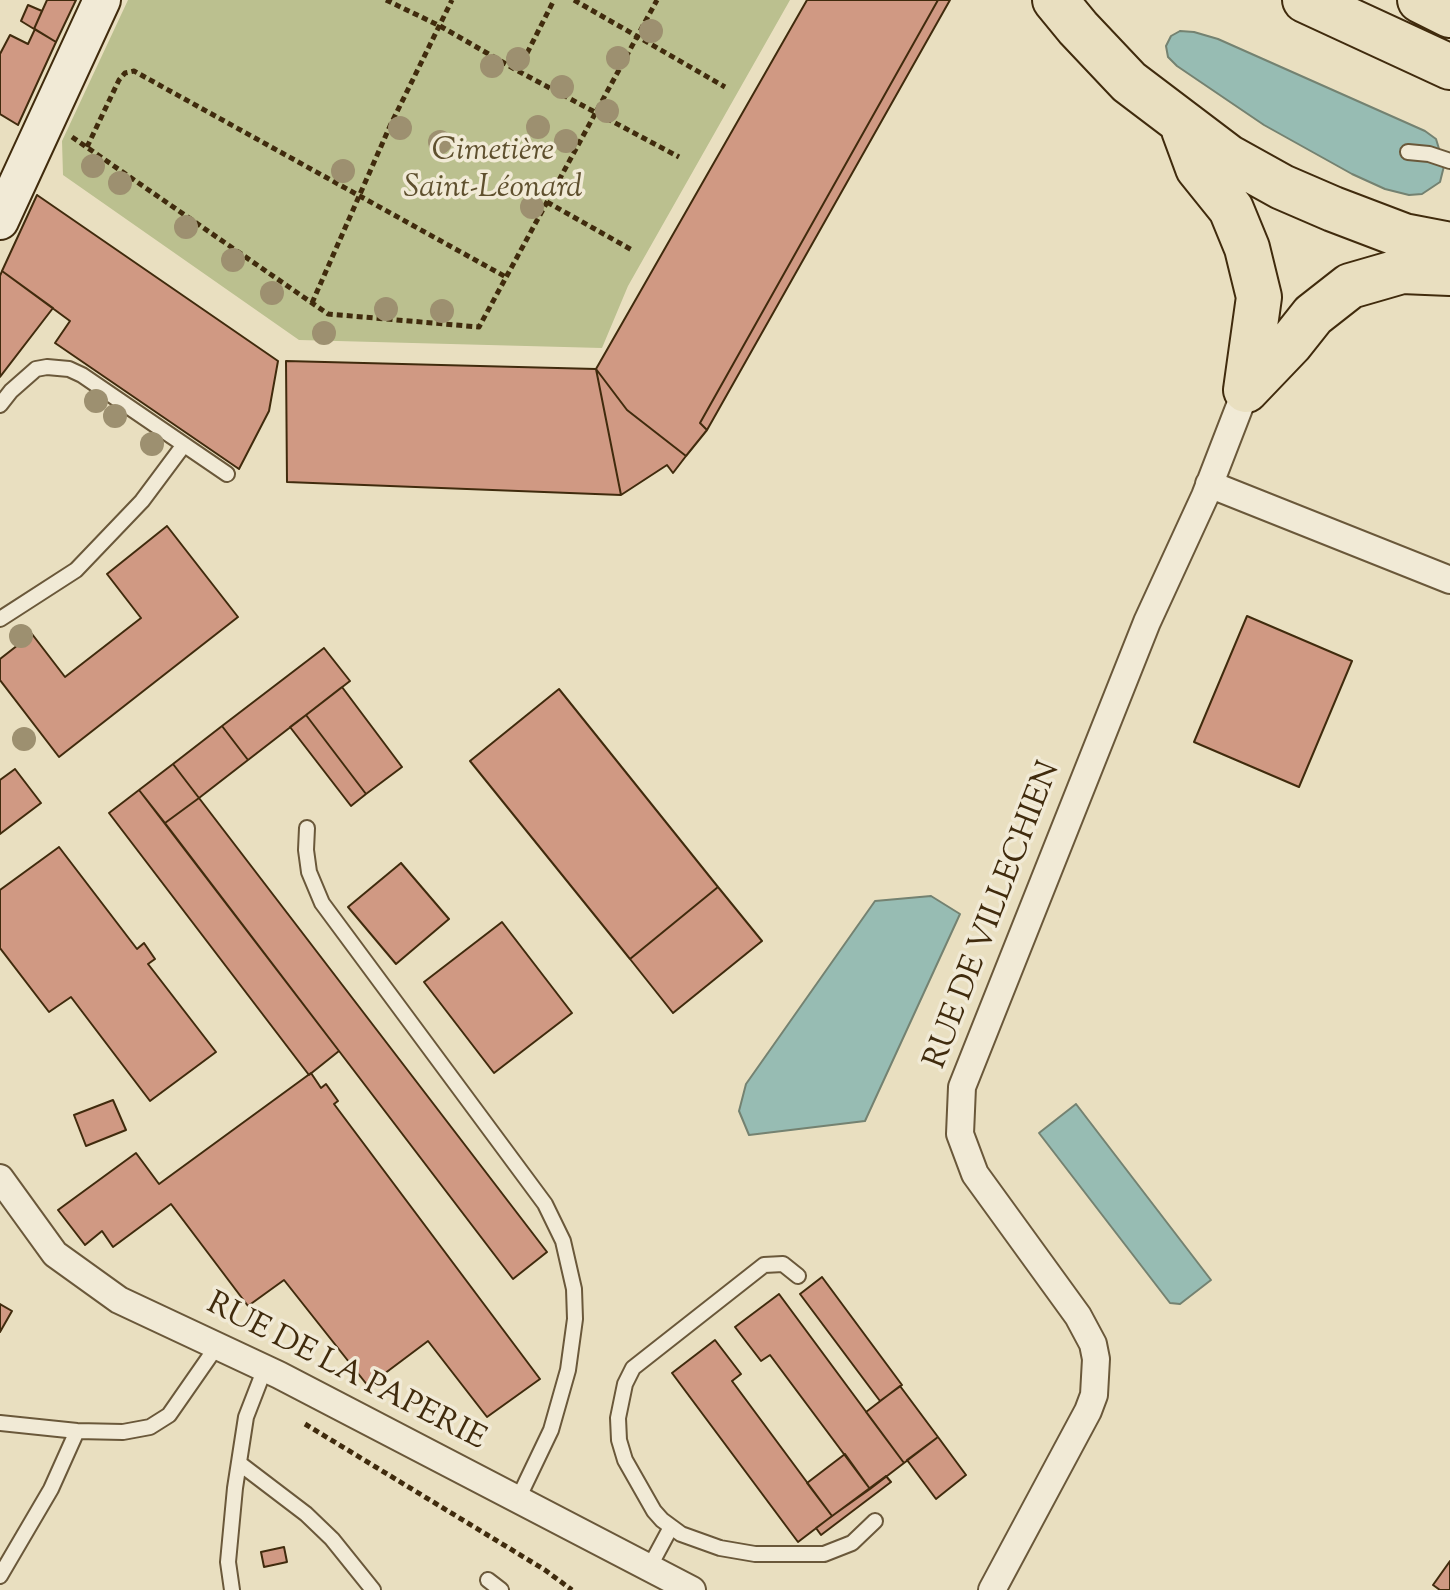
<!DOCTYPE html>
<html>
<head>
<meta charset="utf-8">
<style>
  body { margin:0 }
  canvas { display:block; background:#e9dfc0 }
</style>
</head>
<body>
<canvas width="1450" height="1590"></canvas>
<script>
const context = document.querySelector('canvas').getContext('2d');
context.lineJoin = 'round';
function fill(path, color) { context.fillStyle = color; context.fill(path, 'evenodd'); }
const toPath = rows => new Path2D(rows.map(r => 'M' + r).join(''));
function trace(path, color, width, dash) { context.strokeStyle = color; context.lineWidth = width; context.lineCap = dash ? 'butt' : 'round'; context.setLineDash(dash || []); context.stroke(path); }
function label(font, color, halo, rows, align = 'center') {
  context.font = font + ' "Sorts Mill Goudy",serif'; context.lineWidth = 7; context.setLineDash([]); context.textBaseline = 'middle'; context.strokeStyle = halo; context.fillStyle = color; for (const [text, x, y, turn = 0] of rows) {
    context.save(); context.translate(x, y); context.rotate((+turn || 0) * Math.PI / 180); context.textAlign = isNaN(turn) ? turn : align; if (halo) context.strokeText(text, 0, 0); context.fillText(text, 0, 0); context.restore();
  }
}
const green = toPath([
  [128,0,790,0,628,286,602,348,299,340,63,175,62,141]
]);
const water = toPath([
  [1180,31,1194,32,1218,39,1425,131,1436,139,1440,152,1444,166,1440,182,1422,194,1409,195,1385,189,1352,174,1264,125,1177,66,1168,57,1166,46,1171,36,1180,31],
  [931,896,960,914,865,1121,749,1135,739,1111,746,1084,875,901,931,896],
  [1076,1104,1211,1280,1180,1304,1170,1303,1039,1133,1076,1104]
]);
const building = toPath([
  [47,0,76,0,56,42,34,29,47,0],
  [807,0,938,0,700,423,707,430,686,456,627,410,596,369,807,0],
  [938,0,950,0,707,430,700,423,938,0],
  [28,5,42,11,34,29,21,21,28,5],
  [35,29,56,42,18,125,0,114,0,54,10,35,28,44,35,29],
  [37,195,278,361,269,411,239,469,55,343,70,321,2,271,37,195],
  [2,271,53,308,0,377,0,276,2,271],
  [286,361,596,369,621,495,287,482,286,361],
  [596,369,627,410,686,456,673,473,667,465,621,495,596,369],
  [167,526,238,617,59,757,0,680,0,659,32,634,65,677,141,618,107,574,167,526],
  [1247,616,1352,661,1299,787,1194,742,1247,616],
  [324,648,350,681,248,760,222,726,324,648],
  [342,687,402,767,366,794,306,715,342,687],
  [559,689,718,887,630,959,470,761,559,689],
  [306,715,366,794,351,806,290,727,306,715],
  [222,726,248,760,199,798,173,764,222,726],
  [173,764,199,798,165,823,139,790,173,764],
  [15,769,41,803,0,834,0,780,15,769],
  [139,790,339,1051,309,1075,109,813,139,790],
  [199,798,547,1252,513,1279,165,823,199,798],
  [59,847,137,949,144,943,155,959,148,964,216,1052,150,1101,71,997,49,1012,0,948,0,890,59,847],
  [401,863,449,919,396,964,348,907,401,863],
  [718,887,762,941,673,1013,630,959,718,887],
  [502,922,572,1013,494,1073,424,982,502,922],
  [311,1073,321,1088,326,1084,338,1101,334,1104,540,1379,487,1417,428,1341,368,1386,284,1280,248,1306,171,1204,113,1247,102,1231,85,1245,58,1210,136,1153,159,1184,311,1073],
  [113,1100,126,1130,86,1146,74,1115,113,1100],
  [822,1277,902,1385,880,1401,800,1294,822,1277],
  [779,1294,904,1463,870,1489,770,1355,761,1361,735,1327,779,1294],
  [0,1304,12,1311,0,1332,0,1304],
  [715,1340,741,1374,732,1381,832,1516,798,1542,672,1373,715,1340],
  [900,1386,938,1437,904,1463,866,1412,900,1386],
  [938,1437,966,1475,936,1499,907,1460,938,1437],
  [845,1454,870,1489,832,1516,807,1483,845,1454],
  [886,1476,891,1482,821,1535,816,1528,886,1476],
  [284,1547,287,1562,264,1567,261,1552,284,1547],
  [1450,1561,1450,1590,1440,1590,1433,1585,1450,1561]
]);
const path = toPath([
  [386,0,440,26,518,71,679,157],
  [574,0,725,87],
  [518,71,554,0],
  [72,137,328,314,479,327,657,0],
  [87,147,119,80,125,73,134,71,506,277],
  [547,202,632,250],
  [312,303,390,126,452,0],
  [305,1424,545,1570,572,1590]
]);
const lane = toPath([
  [1408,152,1429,154,1450,161],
  [0,405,11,391,36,369,47,367,69,369,82,375,227,474],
  [0,619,76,570,142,501,183,446],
  [307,828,306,850,309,872,322,903,545,1204,563,1241,574,1289,575,1319,568,1370,551,1430,518,1499],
  [798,1276,783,1264,764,1265,633,1368,625,1384,618,1418,619,1440,625,1460,654,1511,662,1520,681,1534,720,1548,755,1554,824,1554,852,1543,875,1521],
  [0,1423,77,1431,123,1432,150,1427,169,1415,217,1346],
  [239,1463,306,1514,332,1539,373,1590],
  [649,1568,671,1527],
  [0,1576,51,1489,77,1431],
  [488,1580,501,1590],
  [232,1590,228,1562,235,1488,246,1417,265,1368]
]);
const street = toPath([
  [1209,484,1450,580],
  [0,1178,55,1254,119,1300,279,1375,692,1590],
  [992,1590,1088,1411,1094,1395,1096,1359,1093,1344,1078,1316,975,1174,960,1134,962,1087,1147,622,1205,496,1246,390]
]);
const secondary = toPath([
  [0,221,102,0]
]);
const highway = toPath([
  [1055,0,1078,28,1129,82,1228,157,1282,187,1333,209,1404,236,1450,245],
  [1305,0,1450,67],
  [1420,0,1450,15],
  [1184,130,1198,168,1231,209,1247,248,1259,297,1246,390],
  [1246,390,1290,344,1313,315,1350,286,1402,271,1450,273]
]);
const trees = [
  [651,31],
  [618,58],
  [518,59],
  [492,66],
  [562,87],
  [607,111],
  [538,127],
  [400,128],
  [566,141],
  [440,142],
  [93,166],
  [343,171],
  [120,183],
  [532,207],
  [186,227],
  [233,260],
  [272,293],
  [386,309],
  [442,311],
  [324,333],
  [96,401],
  [115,416],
  [152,444],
  [21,636],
  [24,739]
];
const parkNames = [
  ["Cimetière",493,154],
  ["Saint-Léonard",493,191]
];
const streetNames = [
  ["RUE DE VILLECHIEN",995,916,-69],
  ["RUE DE LA PAPERIE",345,1374,27]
];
fill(green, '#bbc08f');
fill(water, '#97bcb3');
trace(water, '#748271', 2);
fill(building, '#d09983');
trace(building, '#402b0d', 2);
trace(lane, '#6a583a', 18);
trace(street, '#6a583a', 30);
trace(secondary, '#402b0d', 40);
trace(highway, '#402b0d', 48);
trace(path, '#402b0d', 5, [6, 4]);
trace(lane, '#f1ead6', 14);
trace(street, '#f1ead6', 26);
trace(secondary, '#f1ead6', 36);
trace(highway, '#e9dfc0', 44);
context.fillStyle = '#9d9070';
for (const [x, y] of trees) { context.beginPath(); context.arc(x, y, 12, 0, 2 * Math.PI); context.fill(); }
label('italic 32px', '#5f502e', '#f1ead6', parkNames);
label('32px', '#402b0d', '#f1ead6', streetNames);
</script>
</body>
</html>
